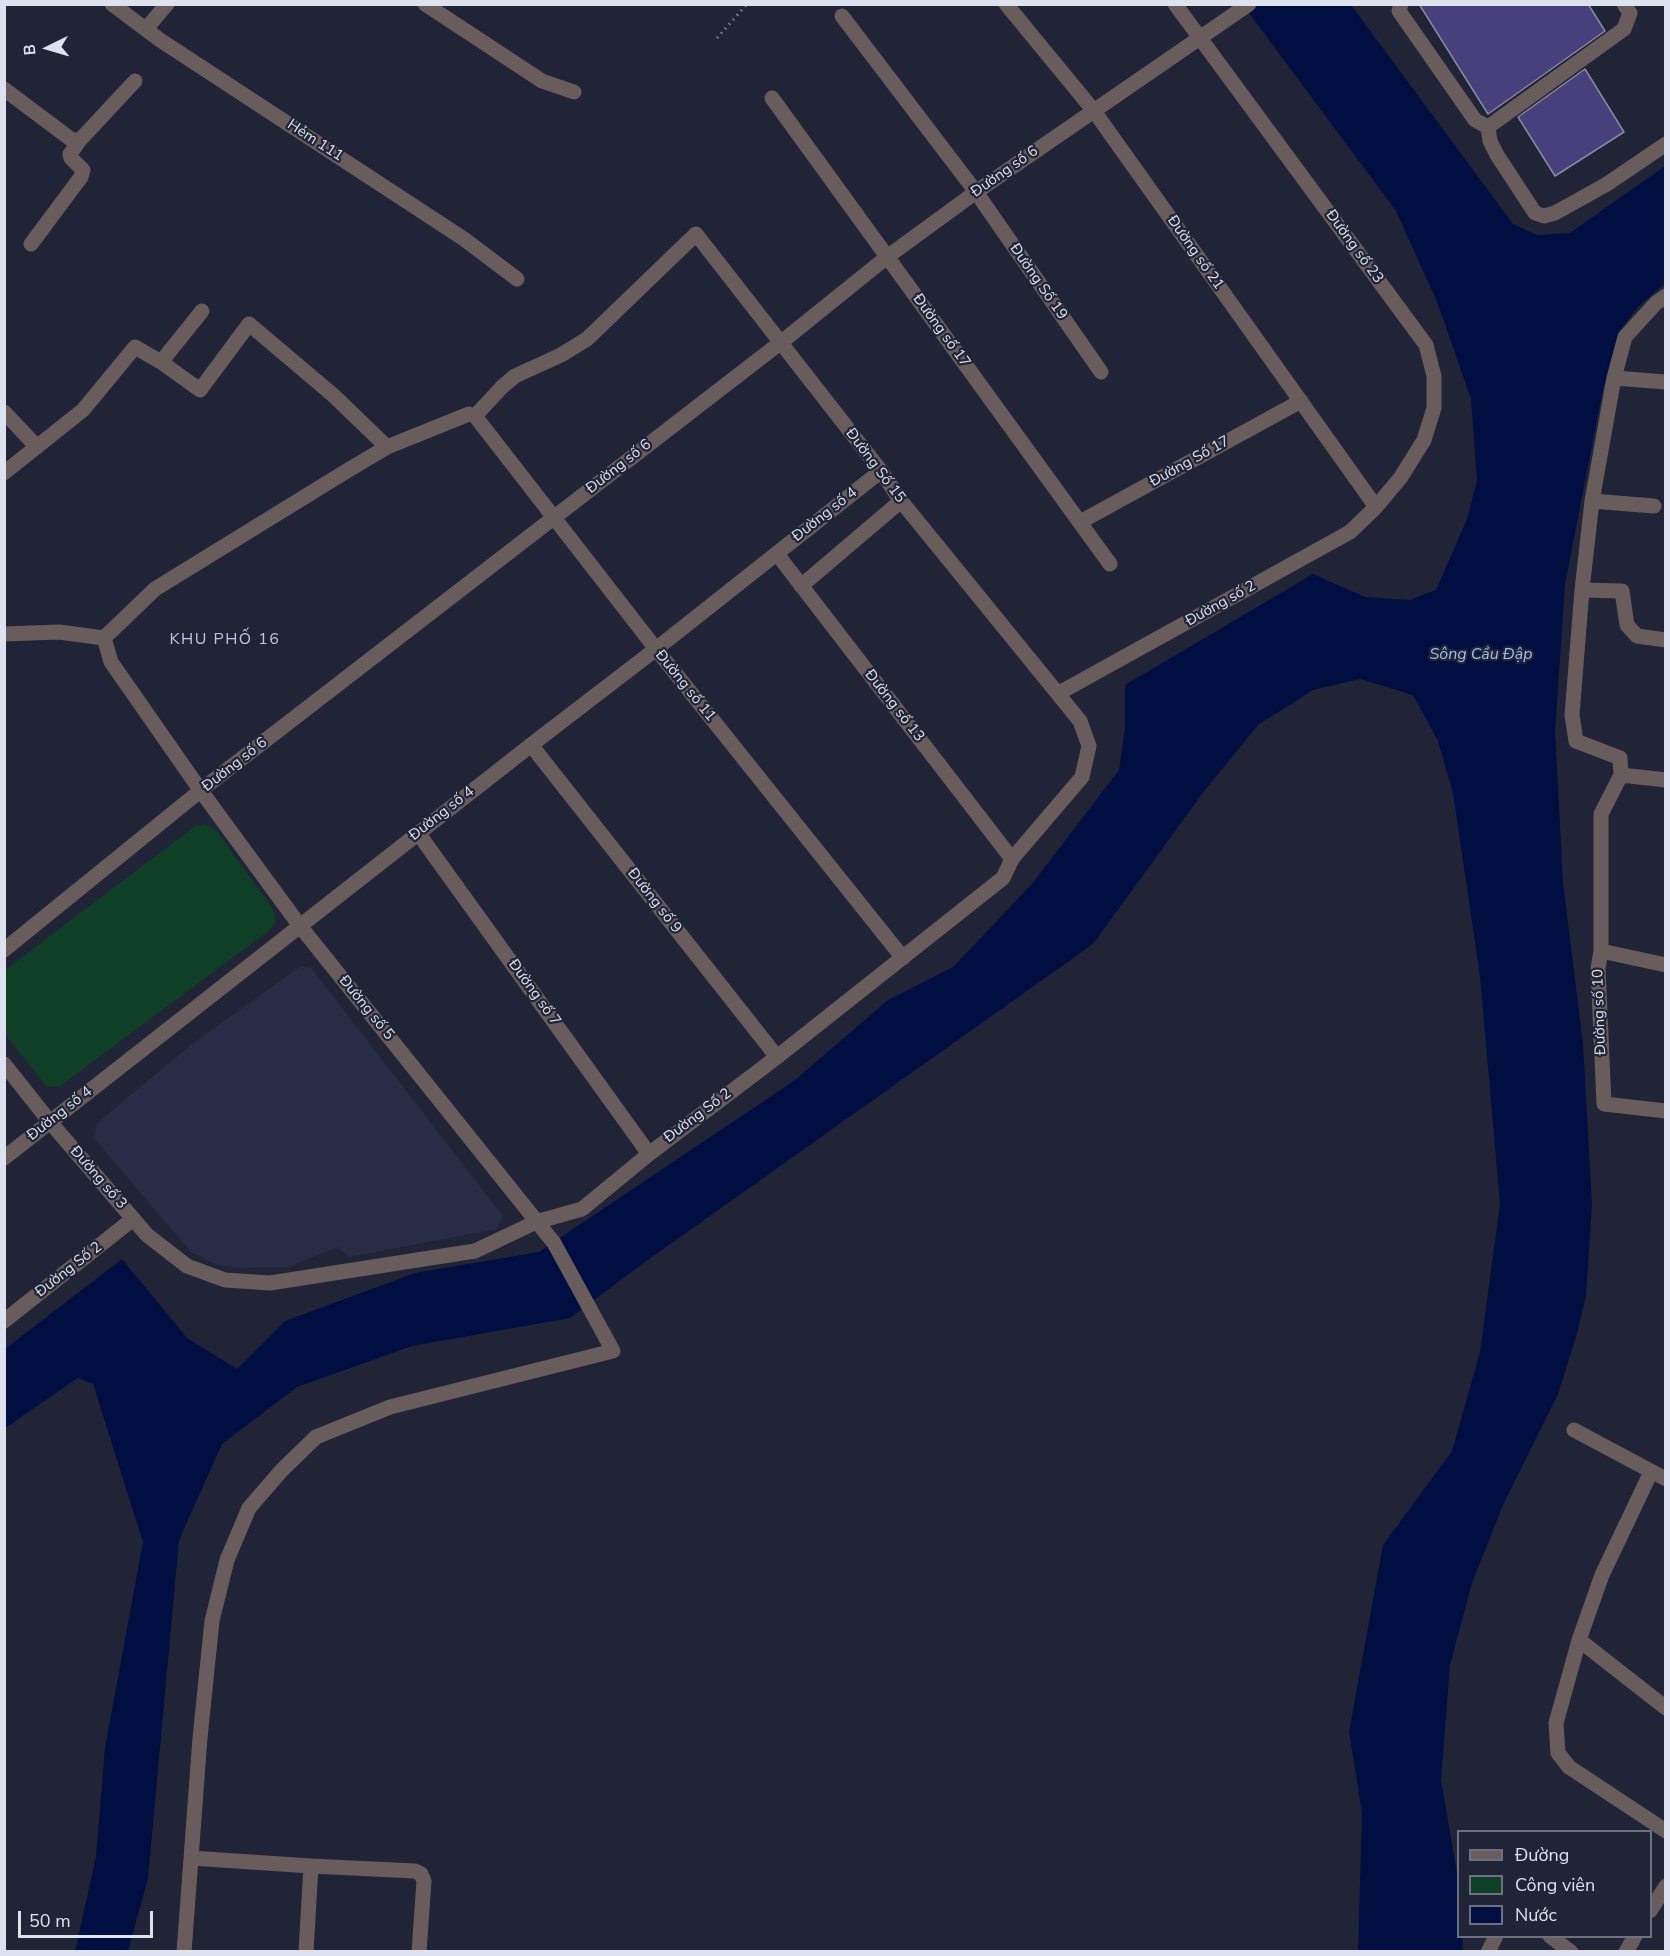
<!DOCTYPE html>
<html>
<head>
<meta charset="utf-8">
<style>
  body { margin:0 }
  #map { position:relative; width:1670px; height:1956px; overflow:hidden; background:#212436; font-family:"Nunito Sans",sans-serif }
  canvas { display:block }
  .frame { position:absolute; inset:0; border:6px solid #dee1ee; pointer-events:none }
  .legend { position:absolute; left:1457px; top:1830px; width:195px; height:108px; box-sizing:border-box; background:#212436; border:2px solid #6d7080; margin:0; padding:8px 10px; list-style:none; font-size:18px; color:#dee1ee }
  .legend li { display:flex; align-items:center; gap:12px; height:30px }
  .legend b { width:30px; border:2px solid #6d7080 }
  .north { position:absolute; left:18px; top:18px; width:60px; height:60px; -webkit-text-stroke:4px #212436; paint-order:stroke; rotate:265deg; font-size:16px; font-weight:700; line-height:24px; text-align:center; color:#dee1ee }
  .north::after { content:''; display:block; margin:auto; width:21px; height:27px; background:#dee1ee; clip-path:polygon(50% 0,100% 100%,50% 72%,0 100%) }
  .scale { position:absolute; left:18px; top:1911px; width:135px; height:27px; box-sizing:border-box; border:3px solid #dee1ee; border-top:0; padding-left:8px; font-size:18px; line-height:21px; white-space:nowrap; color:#dee1ee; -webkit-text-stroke:4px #212436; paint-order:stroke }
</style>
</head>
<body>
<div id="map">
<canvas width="1670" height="1956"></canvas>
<div class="frame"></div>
<ul class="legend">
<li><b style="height:8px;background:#685c5c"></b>Đường</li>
<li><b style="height:16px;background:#0f3f27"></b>Công viên</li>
<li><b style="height:16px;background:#000e41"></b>Nước</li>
</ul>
<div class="north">B</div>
<div class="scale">50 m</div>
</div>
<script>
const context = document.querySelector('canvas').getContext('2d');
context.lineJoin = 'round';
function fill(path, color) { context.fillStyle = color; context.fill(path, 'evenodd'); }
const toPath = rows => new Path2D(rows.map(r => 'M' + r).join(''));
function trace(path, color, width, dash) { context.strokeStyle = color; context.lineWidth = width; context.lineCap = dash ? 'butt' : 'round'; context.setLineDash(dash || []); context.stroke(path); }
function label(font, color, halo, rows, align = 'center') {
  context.font = font + ' "Nunito Sans",sans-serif'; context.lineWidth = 4.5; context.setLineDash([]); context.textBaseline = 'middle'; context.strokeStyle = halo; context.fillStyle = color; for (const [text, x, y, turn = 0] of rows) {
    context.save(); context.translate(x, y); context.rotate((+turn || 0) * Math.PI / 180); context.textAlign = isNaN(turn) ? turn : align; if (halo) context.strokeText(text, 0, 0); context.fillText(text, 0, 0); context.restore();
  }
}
const built = toPath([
  [301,966,311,968,503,1216,497,1229,349,1257,337,1247,289,1267,239,1268,215,1264,191,1252,94,1138,97,1123,192,1044]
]);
const green = toPath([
  [205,824,216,830,273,909,276,922,267,932,60,1086,47,1087,5,1034,5,970,194,827]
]);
const water = toPath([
  [1243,5,1351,5,1513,224,1537,235,1570,233,1665,166,1665,283,1637,308,1619,332,1603,389,1565,584,1555,731,1563,882,1583,1044,1592,1204,1586,1296,1576,1337,1558,1394,1503,1505,1472,1583,1450,1665,1441,1780,1458,1879,1458,1936,1462,1937,1463,1951,1358,1951,1362,1813,1349,1732,1383,1545,1452,1451,1480,1352,1500,1204,1480,976,1453,793,1438,741,1413,695,1360,679,1313,690,1258,725,1205,790,1093,944,645,1262,570,1318,412,1346,297,1387,222,1444,179,1540,148,1878,128,1951,75,1951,96,1857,105,1748,143,1542,93,1384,78,1378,5,1428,5,1349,122,1259,187,1338,237,1369,285,1321,415,1273,539,1252,795,1080,888,1000,953,967,1032,884,1119,770,1125,728,1125,685,1313,574,1365,597,1410,600,1436,590,1467,519,1477,481,1471,399,1438,304,1396,211]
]);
const building = toPath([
  [1419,4,1588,4,1605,31,1488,114,1419,4],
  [1585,69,1624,132,1555,176,1518,117,1585,69]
]);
const path = toPath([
  [717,38,747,4]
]);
const minor = toPath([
  [112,4,160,40,464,239,517,279],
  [425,4,542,81,574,92],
  [1006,4,1094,111,1376,507],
  [1401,4,1399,11,1475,120,1488,127,1490,141,1497,155,1535,213,1544,216,1555,213,1607,184,1666,144],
  [842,16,976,192,1101,372],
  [146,29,167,4],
  [4,89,72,140,80,140,135,81],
  [772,98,1110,564],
  [1488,127,1624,29,1630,13,1624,4],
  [31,244,81,177,83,170,71,158,70,154,80,140],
  [1666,296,1656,303,1625,337,1614,378,1592,501,1582,590,1572,715,1576,741,1620,758,1621,775,1601,814,1601,951,1598,968,1604,1104,1666,1111],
  [161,362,202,311],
  [1614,378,1666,382],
  [4,412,37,447],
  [4,473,83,410,135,347,161,362,200,390,249,324,333,395,387,447],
  [1592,501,1654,506],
  [1080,522,1301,401],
  [777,554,1012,859],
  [801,586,901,501],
  [1582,590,1622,591,1627,625,1637,636,1666,640],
  [4,634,59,632,104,638],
  [104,638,111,662,201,791,300,926,554,1243,613,1351,390,1407,316,1437,282,1470,249,1508,227,1560,212,1621,200,1738,184,1952],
  [104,638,155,589,345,472,387,447,469,414,475,416,656,649,903,958],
  [1059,693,1350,532,1376,507,1401,477,1424,440,1434,408,1434,376,1426,345,1175,4],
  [531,745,777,1057],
  [1621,775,1666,780],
  [418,833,649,1154],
  [4,950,205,787,789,336,887,257,976,192,1249,4],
  [1601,951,1666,965],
  [4,1064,50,1122,147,1235,187,1266,225,1280,270,1283,475,1251,536,1222,582,1209,649,1154,777,1057,1003,878,1012,859,1082,777,1089,746,1080,721,901,501,881,471,696,234,587,339,561,355,515,376,502,387,475,416],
  [4,1158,531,745,656,649,881,471],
  [4,1321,133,1219],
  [1574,1430,1666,1479],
  [1651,1472,1602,1575,1579,1640,1556,1723,1558,1753,1569,1767,1666,1831],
  [1579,1640,1666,1708],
  [191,1858,311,1866,306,1952],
  [311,1866,415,1871,421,1874,424,1881,419,1952],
  [1650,1911,1666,1886],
  [1550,1936,1571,1952],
  [1488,1952,1496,1936],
  [1626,1952,1635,1936]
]);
const streetNames = [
  ["Hẻm 111",315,141,33],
  ["Đường số 6",1005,172,-35],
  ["Đường số 23",1354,247,54],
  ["Đường số 21",1195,253,55],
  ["Đường Số 19",1038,282,55],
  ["Đường số 17",941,331,54],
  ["Đường Số 17",1190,462,-29],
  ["Đường Số 15",875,466,53],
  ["Đường số 6",619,467,-38],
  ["Đường số 4",825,515,-38],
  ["Đường số 2",1221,604,-29],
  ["Đường số 11",685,686,51],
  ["Đường số 13",894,706,52],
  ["Đường số 6",235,765,-38],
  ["Đường số 4",442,814,-38],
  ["Đường số 9",654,901,52],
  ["Đường số 7",534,993,54],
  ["Đường số 5",366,1008,51],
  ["Đường số 10",1600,1012,-92],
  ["Đường số 4",60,1114,-38],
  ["Đường Số 2",698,1116,-37],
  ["Đường số 3",98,1178,49],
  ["Đường Số 2",69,1270,-38]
];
const neighbourhoodNames = [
  ["KHU PHỐ 16",225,640]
];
const waterNames = [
  ["Sông Cầu Đập",1481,655]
];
fill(built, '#292c45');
fill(green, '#0f3f27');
fill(water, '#000e41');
fill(building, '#47407d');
trace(building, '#8989a0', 1.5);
trace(path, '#7e8191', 3, [1.5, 4.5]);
trace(minor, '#685c5c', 15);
label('15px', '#dee1ee', '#212436', streetNames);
context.letterSpacing = '1.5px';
label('16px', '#c3c7e0', '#212436', neighbourhoodNames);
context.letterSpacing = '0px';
label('italic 16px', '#a1bff1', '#212436', waterNames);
</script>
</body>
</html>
